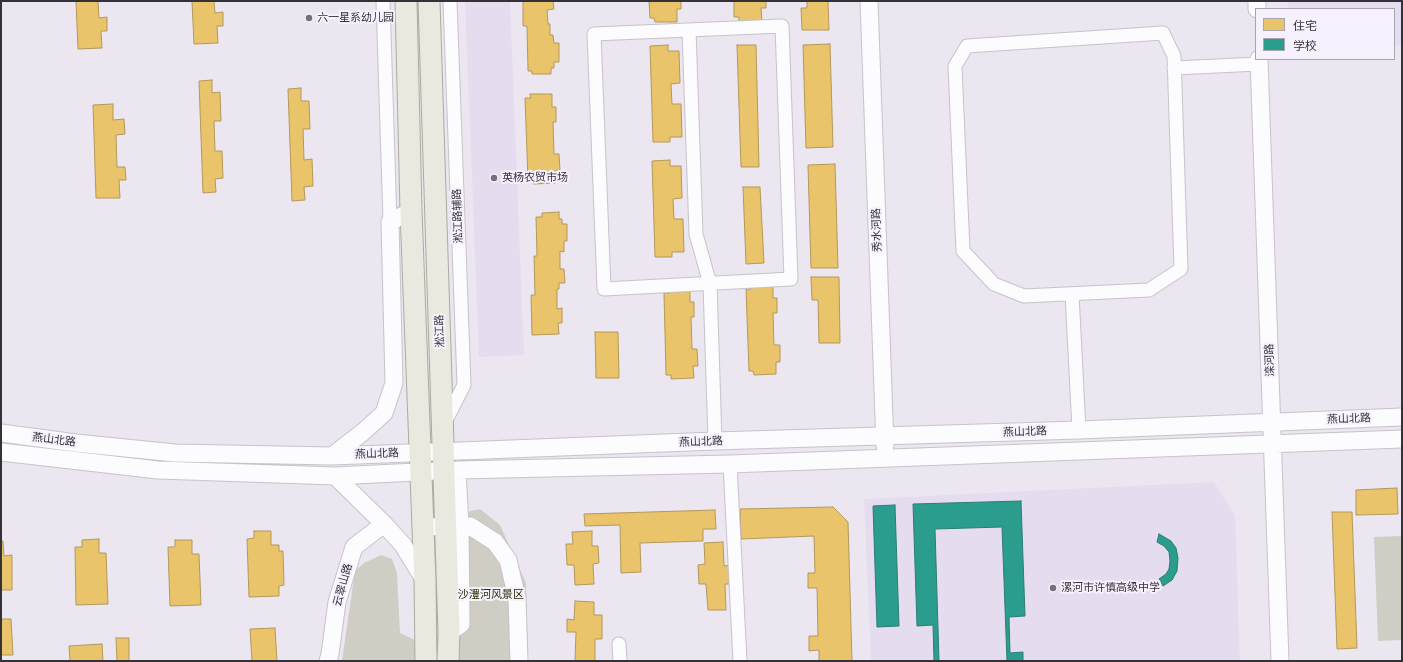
<!DOCTYPE html>
<html>
<head>
<meta charset="utf-8">
<style>
  body { margin:0 }
  #map { position:relative; width:1403px; height:662px; overflow:hidden; background:#ece6f1; font-family:"PT Sans","Noto Sans SC",sans-serif }
  canvas { display:block }
  .frame { position:absolute; inset:0; border:2px solid #353138; pointer-events:none }
  .legend { position:absolute; left:1255px; top:8px; width:140px; height:52px; box-sizing:border-box; background:#f7f1fd; border:1px solid #a9a4ae; margin:0; padding:5px 7px; list-style:none; font-size:12px; color:#353138 }
  .legend li { display:flex; align-items:center; gap:8px; height:20px }
  .legend b { width:20px; border:1px solid #a9a4ae }
</style>
</head>
<body>
<div id="map">
<canvas width="1403" height="662"></canvas>
<div class="frame"></div>
<ul class="legend">
<li><b style="height:11px;background:#e9c46a"></b>住宅</li>
<li><b style="height:11px;background:#2a9d8f"></b>学校</li>
</ul>
</div>
<script>
const context = document.querySelector('canvas').getContext('2d');
context.lineJoin = 'round';
function fill(path, color) { context.fillStyle = color; context.fill(path, 'evenodd'); }
const toPath = rows => new Path2D(rows.map(r => 'M' + r).join(''));
function trace(path, color, width, dash) { context.strokeStyle = color; context.lineWidth = width; context.lineCap = dash ? 'butt' : 'round'; context.setLineDash(dash || []); context.stroke(path); }
function label(font, color, halo, rows, align = 'center') {
  context.font = font + ' "PT Sans","Noto Sans SC",sans-serif'; context.lineWidth = 4; context.setLineDash([]); context.textBaseline = 'middle'; context.strokeStyle = halo; context.fillStyle = color; for (const [text, x, y, turn = 0] of rows) {
    context.save(); context.translate(x, y); context.rotate((+turn || 0) * Math.PI / 180); context.textAlign = isNaN(turn) ? turn : align; if (halo) context.strokeText(text, 0, 0); context.fillText(text, 0, 0); context.restore();
  }
}
const built = toPath([
  [465,1,510,1,524,355,479,357],
  [1288,1,1402,1,1402,45,1394,45,1394,9,1288,9],
  [1214,482,1235,515,1240,661,871,661,864,499]
]);
const green = toPath([
  [480,509,500,525,526,583,528,661,342,661,355,571,364,563,381,555,392,559,397,573,400,633,421,643,458,648,453,541,470,511],
  [1402,536,1402,640,1378,641,1374,537]
]);
const homes = toPath([
  [76,1,98,1,99,18,107,17,107,31,101,31,102,48,78,49,76,1],
  [192,1,214,1,215,13,223,12,223,26,217,26,218,43,194,44,192,1],
  [523,1,553,1,554,9,547,10,548,24,550,24,550,35,553,35,554,43,559,43,559,62,554,62,554,68,551,68,551,74,532,74,532,71,528,71,527,26,523,26,523,1],
  [649,1,681,1,681,9,677,9,677,22,655,22,654,18,650,18,649,1],
  [734,1,766,1,766,8,761,8,762,21,739,21,739,17,734,17,734,1],
  [807,1,828,1,829,30,802,30,801,8,807,8,807,1],
  [830,44,833,147,806,148,803,45,830,44],
  [668,45,668,51,679,51,680,83,671,84,672,104,681,104,682,137,670,137,670,142,653,142,650,46,668,45],
  [737,45,756,45,759,167,741,167,737,45],
  [212,80,212,93,220,92,221,121,214,121,215,151,222,151,223,178,215,179,216,192,203,193,199,81,212,80],
  [301,88,301,101,309,101,310,129,303,129,304,160,312,159,313,186,304,187,305,200,292,201,288,89,301,88],
  [530,94,552,94,552,107,556,107,556,122,553,122,554,154,559,154,560,171,555,171,555,183,533,184,533,180,528,180,525,98,531,98,530,94],
  [113,104,113,120,124,119,125,134,116,135,117,167,125,167,126,180,119,180,120,198,96,198,93,105,113,104],
  [670,160,670,166,681,166,682,198,673,199,674,219,683,219,684,252,672,252,672,257,655,257,652,161,670,160],
  [835,164,838,268,811,268,808,165,835,164],
  [743,187,760,187,764,263,746,264,743,187],
  [559,212,559,219,562,219,562,224,567,224,567,241,564,241,564,252,560,251,560,269,564,269,565,283,559,283,559,289,557,289,557,309,562,308,562,323,558,323,559,334,532,335,531,295,535,295,534,256,537,256,536,217,542,217,542,213,559,212],
  [811,277,839,277,840,343,819,343,818,300,812,300,811,277],
  [773,285,773,298,777,298,777,313,773,313,774,345,780,345,780,362,776,362,776,374,754,375,753,371,749,371,746,289,751,289,751,286,773,285],
  [669,289,690,289,690,302,694,302,694,317,691,317,692,349,697,349,698,366,693,366,694,378,671,379,671,375,666,375,664,293,669,293,669,289],
  [595,332,618,332,619,378,596,378,595,332],
  [1397,488,1398,514,1356,515,1356,490,1397,488],
  [833,507,848,522,852,661,819,661,819,650,809,651,809,636,818,636,817,588,808,588,808,573,815,573,814,536,741,539,740,509,833,507],
  [715,510,716,529,703,529,703,541,640,543,641,572,621,573,620,525,585,526,584,514,715,510],
  [1332,512,1352,512,1357,648,1337,649,1332,512],
  [254,531,271,531,271,545,279,545,279,551,283,551,284,585,279,586,279,596,249,597,247,539,254,538,254,531],
  [592,531,592,546,598,546,599,563,593,564,594,584,575,585,574,565,567,565,566,544,573,544,572,532,592,531],
  [99,539,99,553,106,553,108,604,76,605,75,547,82,547,82,540,99,539],
  [175,540,192,540,192,554,199,554,201,605,170,606,168,547,175,547,175,540],
  [1,541,3,541,4,556,12,555,12,590,1,590,1,541],
  [723,542,724,566,731,565,731,584,725,584,726,610,708,610,706,584,699,584,698,565,705,564,704,543,723,542],
  [575,601,594,602,594,615,602,615,602,639,595,639,595,661,575,661,576,632,567,632,567,619,574,620,575,601],
  [1,619,11,619,13,655,1,655,1,619],
  [275,628,277,661,252,661,250,629,275,628],
  [116,638,129,638,129,661,117,661,116,638],
  [102,644,103,661,70,661,69,646,102,644]
]);
const schools = toPath([
  [1021,501,1025,616,1009,617,1010,653,1023,652,1023,661,1007,661,1002,527,935,529,939,661,934,661,933,625,917,626,913,504,1021,501],
  [895,505,899,626,877,627,873,506,895,505],
  [1159,534,1171,541,1176,548,1178,558,1177,571,1172,580,1163,586,1159,579,1166,574,1169,569,1170,561,1169,552,1164,546,1157,542,1159,534]
]);
const minor = toPath([
  [383,1,390,222],
  [782,26,791,279,604,289,594,34,782,26],
  [689,30,696,234,710,284,715,441],
  [1163,33,1174,56,1181,269,1149,290,1024,296,994,284,963,251,955,66,967,46,1163,33],
  [1174,68,1259,64],
  [1072,294,1079,430],
  [444,424,464,385,450,1],
  [730,464,740,661],
  [619,644,620,661]
]);
const tertiary = toPath([
  [869,1,885,446],
  [1257,1,1257,9],
  [1259,59,1280,661],
  [1,433,76,443,175,453,332,456,715,441,1079,430,1402,417],
  [1,452,158,470,335,476,457,470,730,464,1402,439],
  [332,456,363,432,384,413,394,383,390,222,411,211],
  [335,476,384,524,403,545,425,581],
  [423,527,470,526,495,542,508,560,517,598,519,661],
  [449,633,461,624,460,526,457,470],
  [328,661,330,654,337,602,354,547,384,524]
]);
const primary = toPath([
  [406,1,411,211,425,581,426,661],
  [429,1,449,633,448,661]
]);
const markers = [
  [309,18,4,"#757079"],
  [494,178,4,"#757079"],
  [1053,588,4,"#757079"]
];
const poiNames = [
  ["六一星系幼儿园",317,18],
  ["英杨农贸市场",502,178],
  ["漯河市许慎高级中学",1061,588]
];
const streetNames = [
  ["淞江路辅路",458,216,-92],
  ["秀水河路",877,230,-92],
  ["淞江路",440,331,-92],
  ["滦河路",1270,360,-92],
  ["燕山北路",1349,419,-2],
  ["燕山北路",1025,432,-2],
  ["燕山北路",54,440,7],
  ["燕山北路",701,442,-2],
  ["燕山北路",377,454,-2],
  ["云翠山路",343,585,-75]
];
const parkNames = [
  ["沙澧河风景区",491,595]
];
fill(built, '#e6dcef');
fill(green, '#cfcdc4');
fill(homes, '#e9c46a');
trace(homes, '#b3985b', 1);
fill(schools, '#2a9d8f');
trace(schools, '#2d7d75', 1);
trace(minor, '#c7c2cb', 15);
trace(tertiary, '#c7c2cb', 19);
trace(primary, '#acab9e', 23);
trace(minor, '#fcfbfd', 13);
trace(tertiary, '#fcfbfd', 17);
trace(primary, '#e9e9df', 21);
for (const [x, y, r, color] of markers) { const dot = new Path2D(); dot.arc(x, y, r, 0, 2 * Math.PI); context.fillStyle = color; context.fill(dot); trace(dot, '#f7f1fd', 1.5); }
label('11px', '#353138', '#f7f1fd', poiNames, 'left');
label('11px', '#353138', '#f7f1fd', streetNames);
label('11px', '#2a2b01', '#f7f1fd', parkNames);
</script>
</body>
</html>
